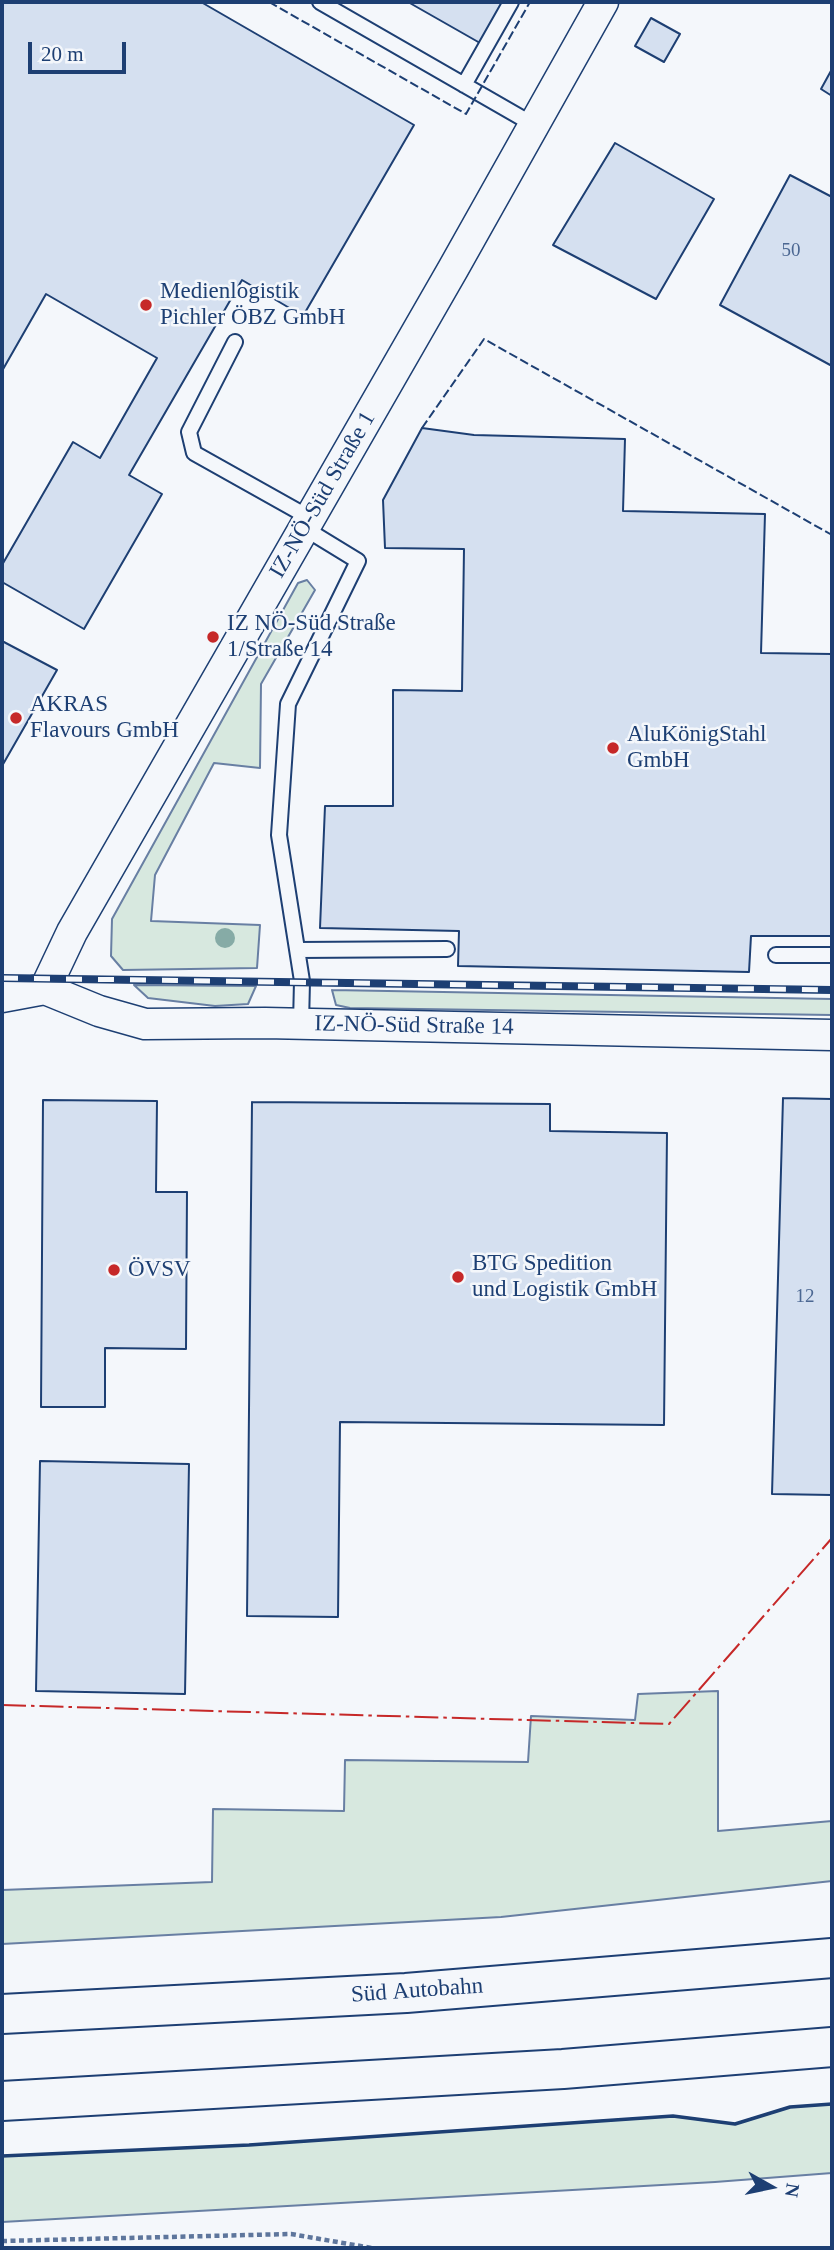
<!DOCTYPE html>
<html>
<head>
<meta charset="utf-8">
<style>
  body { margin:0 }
  #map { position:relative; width:834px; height:2250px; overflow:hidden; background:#f4f7fb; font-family:"Times New Roman",serif }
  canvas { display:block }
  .frame { position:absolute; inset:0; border:4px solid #1d3f73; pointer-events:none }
  .north { position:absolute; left:736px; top:2152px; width:70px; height:70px; -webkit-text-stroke:5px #f4f7fb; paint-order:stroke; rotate:99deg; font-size:19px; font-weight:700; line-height:28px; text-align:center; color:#1d3f73 }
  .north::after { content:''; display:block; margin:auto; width:24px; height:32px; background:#1d3f73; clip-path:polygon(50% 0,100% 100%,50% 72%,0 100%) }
  .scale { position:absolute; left:28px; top:42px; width:98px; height:32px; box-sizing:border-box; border:4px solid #1d3f73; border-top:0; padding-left:9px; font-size:21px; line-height:24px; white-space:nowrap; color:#1d3f73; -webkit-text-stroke:5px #f4f7fb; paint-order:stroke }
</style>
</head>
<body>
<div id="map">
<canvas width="834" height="2250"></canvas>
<div class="frame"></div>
<div class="north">N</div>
<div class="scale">20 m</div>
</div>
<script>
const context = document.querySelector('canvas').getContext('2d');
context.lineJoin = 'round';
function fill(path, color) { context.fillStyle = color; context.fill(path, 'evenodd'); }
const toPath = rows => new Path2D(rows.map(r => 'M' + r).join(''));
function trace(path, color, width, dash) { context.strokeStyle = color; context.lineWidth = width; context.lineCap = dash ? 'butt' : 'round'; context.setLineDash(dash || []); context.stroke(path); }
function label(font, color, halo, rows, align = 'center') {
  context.font = font + ' "Times New Roman",serif'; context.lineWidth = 5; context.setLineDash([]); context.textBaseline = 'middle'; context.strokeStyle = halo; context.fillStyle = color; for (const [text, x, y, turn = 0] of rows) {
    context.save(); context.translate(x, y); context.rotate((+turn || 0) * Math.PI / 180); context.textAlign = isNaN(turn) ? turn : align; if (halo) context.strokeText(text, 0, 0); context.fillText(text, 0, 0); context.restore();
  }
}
const green = toPath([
  [307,580,315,590,261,684,260,768,214,763,155,875,151,921,260,925,257,968,123,970,111,956,112,919,298,583,307,580],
  [134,985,256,986,248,1004,215,1006,148,998,134,985],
  [332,990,832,999,832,1015,350,1008,336,1005,332,990],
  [718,1691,718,1831,832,1821,832,1881,501,1917,2,1944,2,1890,212,1882,213,1809,344,1811,345,1760,528,1762,531,1716,635,1720,638,1694,718,1691],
  [832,2104,832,2173,715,2182,2,2222,2,2156,249,2145,673,2116,735,2124,790,2107,832,2104]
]);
const building = toPath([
  [2,2,201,2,414,125,303,316,242,280,129,475,162,494,84,629,2,582,2,565,73,442,100,458,157,358,46,294,2,371,2,2],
  [408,2,504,2,480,43,408,2],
  [651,18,680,34,664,62,635,46,651,18],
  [832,69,832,96,821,89,832,69],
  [615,143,714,199,656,299,553,245,615,143],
  [790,175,832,197,832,366,720,305,790,175],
  [422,428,474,435,625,439,623,511,765,514,761,653,832,654,832,936,751,936,749,972,458,966,459,931,320,928,325,806,393,806,393,690,462,691,464,549,385,548,383,500,422,428],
  [2,641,57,670,2,766,2,641],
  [783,1098,832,1099,832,1495,772,1494,783,1098],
  [43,1100,157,1101,156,1192,187,1192,186,1349,105,1348,105,1407,41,1407,43,1100],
  [252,1102,550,1104,550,1131,667,1133,664,1425,340,1422,338,1617,247,1616,252,1102],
  [40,1461,189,1464,185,1694,36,1691,40,1461]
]);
const path = toPath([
  [2,2241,291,2234,372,2248]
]);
const lane = toPath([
  [320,2,534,125],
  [464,85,511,2],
  [235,342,189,432,194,453,310,518],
  [298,950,447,949],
  [776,955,832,955],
  [301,1024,302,981,279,835,288,704,358,561,304,528]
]);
const street = toPath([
  [45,989,72,932,453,269,603,2],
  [2,997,45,989,99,1011,145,1024,265,1023,832,1035]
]);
const highway = toPath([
  [2,2014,406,1993,832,1958],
  [2,2101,563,2069,832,2047]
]);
const rail = toPath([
  [2,978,832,990]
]);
const fence = toPath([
  [269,2,466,114,530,2],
  [422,428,484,339,832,535]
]);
const wall = toPath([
  [2,2156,249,2145,673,2116,735,2124,790,2107,832,2104]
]);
const power = toPath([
  [2,1705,669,1724,832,1538]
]);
const trees = [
  [225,938]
];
const markers = [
  [146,305,7,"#c62828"],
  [213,637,7,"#c62828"],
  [16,718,7,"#c62828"],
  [613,748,7,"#c62828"],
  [114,1270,7,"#c62828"],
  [458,1277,7,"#c62828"]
];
const numberNames = [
  ["50",791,251],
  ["12",805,1297]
];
const poiNames = [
  ["Medienlogistik",160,292],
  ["Pichler ÖBZ GmbH",160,318],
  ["IZ NÖ-Süd Straße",227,624],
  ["1/Straße 14",227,650],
  ["AKRAS",30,705],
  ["Flavours GmbH",30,731],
  ["AluKönigStahl",627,735],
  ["GmbH",627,761],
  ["BTG Spedition",472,1264],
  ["und Logistik GmbH",472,1290],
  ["ÖVSV",128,1270]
];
const streetNames = [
  ["IZ-NÖ-Süd Straße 1",323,495,-60],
  ["IZ-NÖ-Süd Straße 14",414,1026,1],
  ["Süd Autobahn",417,1991,-4]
];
fill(green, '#d7e8df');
trace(green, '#687fa3', 2);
fill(building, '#d5e0f0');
trace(building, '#1d3f73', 2);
trace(lane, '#1d3f73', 18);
trace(street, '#1d3f73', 33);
trace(highway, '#1d3f73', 42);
trace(path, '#5e769c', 4.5, [5, 3.5]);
trace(lane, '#f4f7fb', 14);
trace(street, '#f4f7fb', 30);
trace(highway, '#f4f7fb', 38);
trace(rail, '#1d3f73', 8);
trace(rail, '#f4f7fb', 5, [16]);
trace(fence, '#1d3f73', 2, [9, 3.5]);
trace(wall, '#1d3f73', 3.5);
trace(power, '#c62828', 2, [24, 5, 3.5, 5]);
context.fillStyle = '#86aba6';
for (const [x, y] of trees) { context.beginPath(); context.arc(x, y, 10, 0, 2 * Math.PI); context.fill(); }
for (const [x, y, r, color] of markers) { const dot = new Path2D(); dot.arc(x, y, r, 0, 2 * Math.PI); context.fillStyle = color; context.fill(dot); trace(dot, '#f4f7fb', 2.5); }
label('19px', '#4b6792', null, numberNames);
label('23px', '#1d3f73', '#f4f7fb', poiNames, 'left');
label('23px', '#1d3f73', '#f4f7fb', streetNames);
</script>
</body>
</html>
